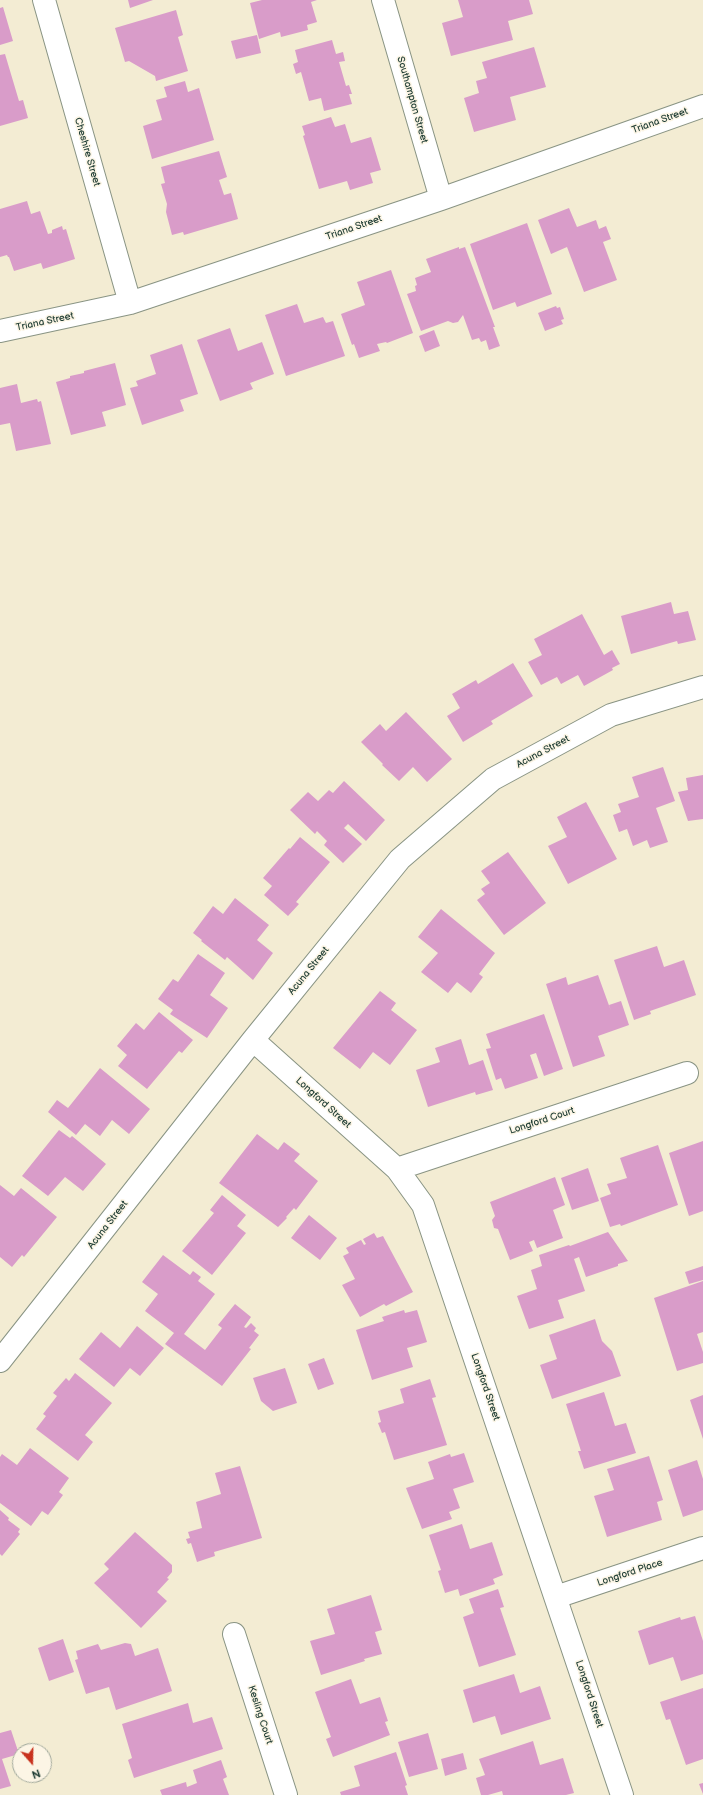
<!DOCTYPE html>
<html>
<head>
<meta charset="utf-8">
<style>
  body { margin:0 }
  #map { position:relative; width:703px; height:1795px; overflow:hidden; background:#f3ecd3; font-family:"Balsamiq Sans",sans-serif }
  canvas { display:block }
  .north { position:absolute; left:12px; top:1743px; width:40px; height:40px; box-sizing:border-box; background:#fcf5e5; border:1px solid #a4ab9e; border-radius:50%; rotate:160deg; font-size:11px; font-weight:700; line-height:16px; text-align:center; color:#1f3d34 }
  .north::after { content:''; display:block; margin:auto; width:14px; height:18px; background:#c8321e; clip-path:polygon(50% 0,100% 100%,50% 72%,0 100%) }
</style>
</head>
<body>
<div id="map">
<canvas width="703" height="1795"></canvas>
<div class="north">N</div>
</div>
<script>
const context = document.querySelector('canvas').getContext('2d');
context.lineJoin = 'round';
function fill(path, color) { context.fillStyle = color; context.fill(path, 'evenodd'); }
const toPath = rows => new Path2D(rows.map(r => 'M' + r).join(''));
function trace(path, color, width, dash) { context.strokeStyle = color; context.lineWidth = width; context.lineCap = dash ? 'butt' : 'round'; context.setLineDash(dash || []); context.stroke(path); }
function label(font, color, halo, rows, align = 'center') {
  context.font = font + ' "Balsamiq Sans",sans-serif'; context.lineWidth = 3; context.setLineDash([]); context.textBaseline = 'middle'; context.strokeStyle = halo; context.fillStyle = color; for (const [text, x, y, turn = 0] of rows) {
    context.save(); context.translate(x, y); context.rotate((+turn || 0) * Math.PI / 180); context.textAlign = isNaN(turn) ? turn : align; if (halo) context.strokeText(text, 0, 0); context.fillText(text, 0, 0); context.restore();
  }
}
const building = toPath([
  [128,0,153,0,130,8],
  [262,0,317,0,311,2,317,22,307,25,308,30,281,37,280,32,259,39,250,3],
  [458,0,529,0,533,14,508,21,513,40,451,56,442,23,463,17],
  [3,7,13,41,0,45,0,8],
  [176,10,183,35,178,37,188,71,156,81,155,76,129,61,125,62,115,28],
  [257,35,261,53,236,59,231,41],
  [332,40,336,54,343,52,345,61,339,62,346,86,349,85,352,94,349,94,352,104,324,111,321,98,309,101,301,72,296,74,293,64,298,62,295,50],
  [534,47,546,87,510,97,516,120,474,132,464,98,479,93,476,81,487,78,482,62],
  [5,54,19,101,23,100,28,118,0,126,0,55],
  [185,81,188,92,199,88,214,140,152,159,143,126,162,120,156,100,167,97,164,87],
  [331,117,335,127,345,124,351,143,371,137,381,170,370,173,373,183,350,190,347,181,319,189,303,136,305,135,302,126],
  [219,151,227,177,219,180,224,195,231,193,238,219,184,235,183,232,172,235,166,212,167,204,161,184,165,183,161,167],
  [27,201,31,214,40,211,48,234,52,233,52,230,62,226,63,230,66,229,75,259,43,269,41,263,14,271,9,257,8,257,7,255,0,257,0,209],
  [569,208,577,227,596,220,599,229,606,226,611,239,603,242,617,280,584,292,567,247,551,254,538,220],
  [527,223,552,294,517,307,515,302,493,310,470,244],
  [459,247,459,249,465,247,495,327,493,327,500,346,489,350,486,340,481,342,479,338,472,340,463,315,458,322,453,323,448,321,421,331,407,294,416,291,415,286,417,285,415,278,431,272,426,259],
  [391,270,413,333,387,343,386,342,377,344,380,351,359,358,354,344,352,345,341,314,365,305,357,282],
  [297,304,304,323,323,317,326,323,333,321,345,356,286,376,265,315],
  [556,306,557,308,560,307,564,319,561,320,563,324,545,331,538,313],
  [230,328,238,351,262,342,274,374,250,383,253,389,220,401,197,340],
  [434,330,440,346,425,352,419,336],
  [182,344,198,394,180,400,184,411,142,425,130,388,138,386,136,381,156,374,150,355],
  [115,363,126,405,102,412,106,426,71,435,56,382,70,378,70,376,84,373,84,371],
  [17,384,21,403,37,399,38,402,41,401,51,444,16,451,10,423,0,425,0,388],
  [671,602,674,614,688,611,696,640,678,644,677,641,631,654,621,616],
  [582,614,604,655,612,650,620,664,612,668,613,670,584,686,578,675,561,684,557,677,541,685,528,662,542,655,534,639],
  [513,663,533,696,491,721,493,724,463,742,447,716,460,708,452,694,476,680,478,684],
  [406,712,452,759,427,782,413,767,399,781,382,765,383,764,361,742,380,724,386,731],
  [663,767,675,801,656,808,668,842,650,848,647,840,633,846,627,829,619,832,613,815,621,812,618,804,639,797,632,777],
  [703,775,703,819,688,821,678,792,688,790,686,778],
  [344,781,385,820,366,841,348,824,344,828,362,844,343,863,324,845,327,841,317,831,315,834,290,810,308,792,318,801,329,790,333,793],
  [586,802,617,859,568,884,548,846,567,837,557,817],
  [300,837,330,862,296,902,299,904,288,916,264,895,272,886,263,878,289,848,290,849],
  [508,852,546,903,504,935,477,900,485,894,481,889,490,883,481,871],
  [235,898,269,925,257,940,273,953,253,980,227,957,225,960,201,941,202,940,193,933,213,906,223,914],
  [441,909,495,953,479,974,483,977,471,993,457,982,448,993,421,972,438,953,418,937],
  [657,946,664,967,684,960,696,995,650,1011,651,1014,634,1020,614,960],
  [198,954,225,973,210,995,228,1008,207,1038,170,1014,173,1010,158,999,173,979,178,982],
  [598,975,611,1011,609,1005,621,1001,629,1025,598,1036,605,1056,573,1067,546,984,566,977,568,985],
  [380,991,396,1003,391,1010,417,1030,390,1065,373,1052,360,1069,333,1048],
  [159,1012,193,1040,182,1053,179,1051,147,1089,118,1066,127,1055,117,1046,136,1023,144,1030],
  [544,1014,563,1069,544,1076,536,1053,530,1055,538,1078,505,1089,501,1078,496,1080,486,1049,491,1048,486,1034],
  [461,1039,469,1065,483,1060,493,1090,476,1095,475,1092,428,1107,416,1070,440,1062,435,1048],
  [100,1068,150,1109,129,1134,112,1120,100,1136,85,1124,76,1135,48,1112,57,1100,68,1108],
  [59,1130,70,1138,72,1136,106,1164,83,1191,65,1177,48,1196,22,1176],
  [257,1134,278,1150,284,1142,300,1154,294,1161,318,1181,296,1210,294,1208,286,1217,287,1218,278,1227,219,1183],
  [703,1141,703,1211,689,1216,669,1153],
  [658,1145,678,1205,621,1226,620,1224,610,1227,600,1198,611,1194,607,1184,627,1178,620,1158],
  [588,1168,599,1201,572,1210,561,1178],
  [555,1177,565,1205,553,1210,563,1238,537,1248,534,1240,529,1242,533,1251,510,1260,498,1229,494,1228,492,1220,495,1216,490,1202],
  [0,1185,14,1196,21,1188,57,1217,24,1257,22,1255,12,1267,0,1257],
  [222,1195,246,1215,237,1226,246,1233,212,1275,182,1251,214,1213,210,1210],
  [309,1215,337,1238,320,1260,291,1238],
  [608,1232,628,1261,618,1264,618,1266,586,1277,579,1257,574,1259,585,1291,558,1300,564,1318,529,1329,517,1296,537,1289,531,1270,542,1266,539,1255,569,1245,570,1246],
  [374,1233,377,1238,383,1236,413,1292,386,1306,384,1304,360,1317,342,1285,355,1279,343,1256,349,1253,346,1248,361,1240,364,1245,366,1244,363,1239],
  [163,1255,190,1275,193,1271,201,1277,198,1281,215,1294,184,1334,205,1350,222,1328,218,1325,235,1304,251,1317,244,1327,246,1328,251,1323,256,1328,254,1331,259,1335,249,1348,251,1349,222,1386,165,1344,174,1333,145,1311,158,1294,142,1282],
  [703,1266,703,1280,689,1284,685,1272],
  [703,1281,703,1332,697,1334,703,1352,703,1363,677,1371,654,1298],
  [404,1310,405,1313,417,1310,427,1342,407,1348,413,1367,372,1380,356,1330,384,1321,382,1317],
  [595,1319,602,1341,612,1351,621,1376,552,1399,540,1365,557,1359,549,1335],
  [137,1326,164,1348,140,1376,130,1368,114,1387,79,1359,101,1332,120,1348],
  [324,1358,334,1384,318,1390,308,1364],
  [285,1368,297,1403,273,1411,261,1401,253,1378],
  [75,1373,112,1403,85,1435,93,1442,78,1461,36,1429,46,1416,43,1414,57,1396,53,1393,66,1378,69,1381],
  [430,1379,436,1397,432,1398,447,1445,394,1460,385,1432,382,1433,378,1423,381,1422,378,1411,404,1403,400,1389],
  [604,1392,615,1426,626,1423,636,1453,584,1469,578,1451,581,1451,566,1404],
  [703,1395,703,1439,690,1400],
  [30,1448,69,1478,59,1492,63,1495,48,1515,42,1511,31,1526,0,1503,0,1457,2,1454,17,1465],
  [464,1453,474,1482,453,1489,460,1508,449,1512,452,1519,422,1529,406,1488,434,1479,428,1462,450,1454,451,1457],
  [649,1456,663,1500,657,1502,662,1520,607,1537,594,1496,614,1490,607,1469],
  [697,1460,703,1479,703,1510,683,1517,668,1470],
  [240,1466,262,1538,214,1552,215,1556,197,1562,191,1543,188,1544,186,1539,190,1538,188,1532,202,1528,196,1502,221,1494,215,1473],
  [0,1510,9,1518,8,1520,20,1529,18,1532,20,1534,2,1556,0,1554],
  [462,1524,470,1549,492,1542,503,1575,493,1579,495,1584,460,1596,458,1589,445,1593,438,1571,441,1570,429,1535],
  [135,1532,172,1565,172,1572,167,1578,169,1579,157,1592,167,1601,141,1628,94,1583,109,1569,104,1564],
  [498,1589,504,1607,500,1608,516,1655,479,1667,463,1617,474,1613,469,1599],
  [371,1595,382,1630,375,1632,382,1654,364,1659,365,1661,321,1675,310,1641,335,1634,327,1609],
  [695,1616,703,1641,703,1674,681,1681,673,1657,649,1665,638,1631,680,1617,681,1620],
  [63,1639,74,1672,49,1681,38,1648],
  [125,1643,131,1644,135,1656,158,1648,172,1691,116,1710,109,1687,86,1694,75,1660,78,1659,76,1651,98,1644,101,1650],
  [514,1674,520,1693,540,1686,551,1719,501,1735,495,1716,473,1723,463,1690],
  [351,1679,360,1704,380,1697,388,1721,385,1722,390,1735,333,1757,326,1739,331,1737,315,1692],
  [703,1688,703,1759,686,1765,670,1719,666,1720,660,1702],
  [188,1703,193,1723,212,1717,223,1749,134,1778,128,1760,132,1758,122,1724],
  [11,1730,19,1754,2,1759,11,1786,0,1789,0,1733],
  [428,1733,438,1769,409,1777,398,1742],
  [533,1741,540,1765,563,1758,574,1793,566,1795,503,1795,502,1791,488,1795,481,1795,476,1778,485,1775,479,1759],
  [396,1752,407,1785,405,1786,408,1795,341,1795,340,1792,360,1786,354,1766],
  [463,1753,467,1769,445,1776,441,1759],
  [221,1760,227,1777,223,1779,229,1795,162,1795,160,1790,186,1782,187,1787,197,1783,193,1770],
  [703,1783,703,1794,699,1784]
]);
const minor = toPath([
  [44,0,130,303],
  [383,0,441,199],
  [0,331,130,303,441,199,703,106],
  [253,1040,397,1169,423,1205,622,1795],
  [397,1169,687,1073],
  [0,1361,253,1040,400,859,493,779,611,715,703,687],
  [556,1597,703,1548],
  [234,1634,286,1795]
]);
const streetNames = [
  ["Southampton Street",412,100,74],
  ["Triana Street",660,121,-20],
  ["Cheshire Street",87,152,74],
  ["Triana Street",354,228,-19],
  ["Triana Street",45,322,-12],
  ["Acuna Street",543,752,-28],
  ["Acuna Street",309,971,-51],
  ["Longford Street",323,1103,42],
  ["Longford Court",542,1121,-18],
  ["Acuna Street",108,1225,-52],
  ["Longford Street",485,1387,71],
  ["Longford Place",630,1573,-18],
  ["Longford Street",589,1694,72],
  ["Kesling Court",260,1715,72]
];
fill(building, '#d99cc9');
trace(minor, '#899484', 24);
trace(minor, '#fff', 22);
label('10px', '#1f3d34', '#fcf5e5', streetNames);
</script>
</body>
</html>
